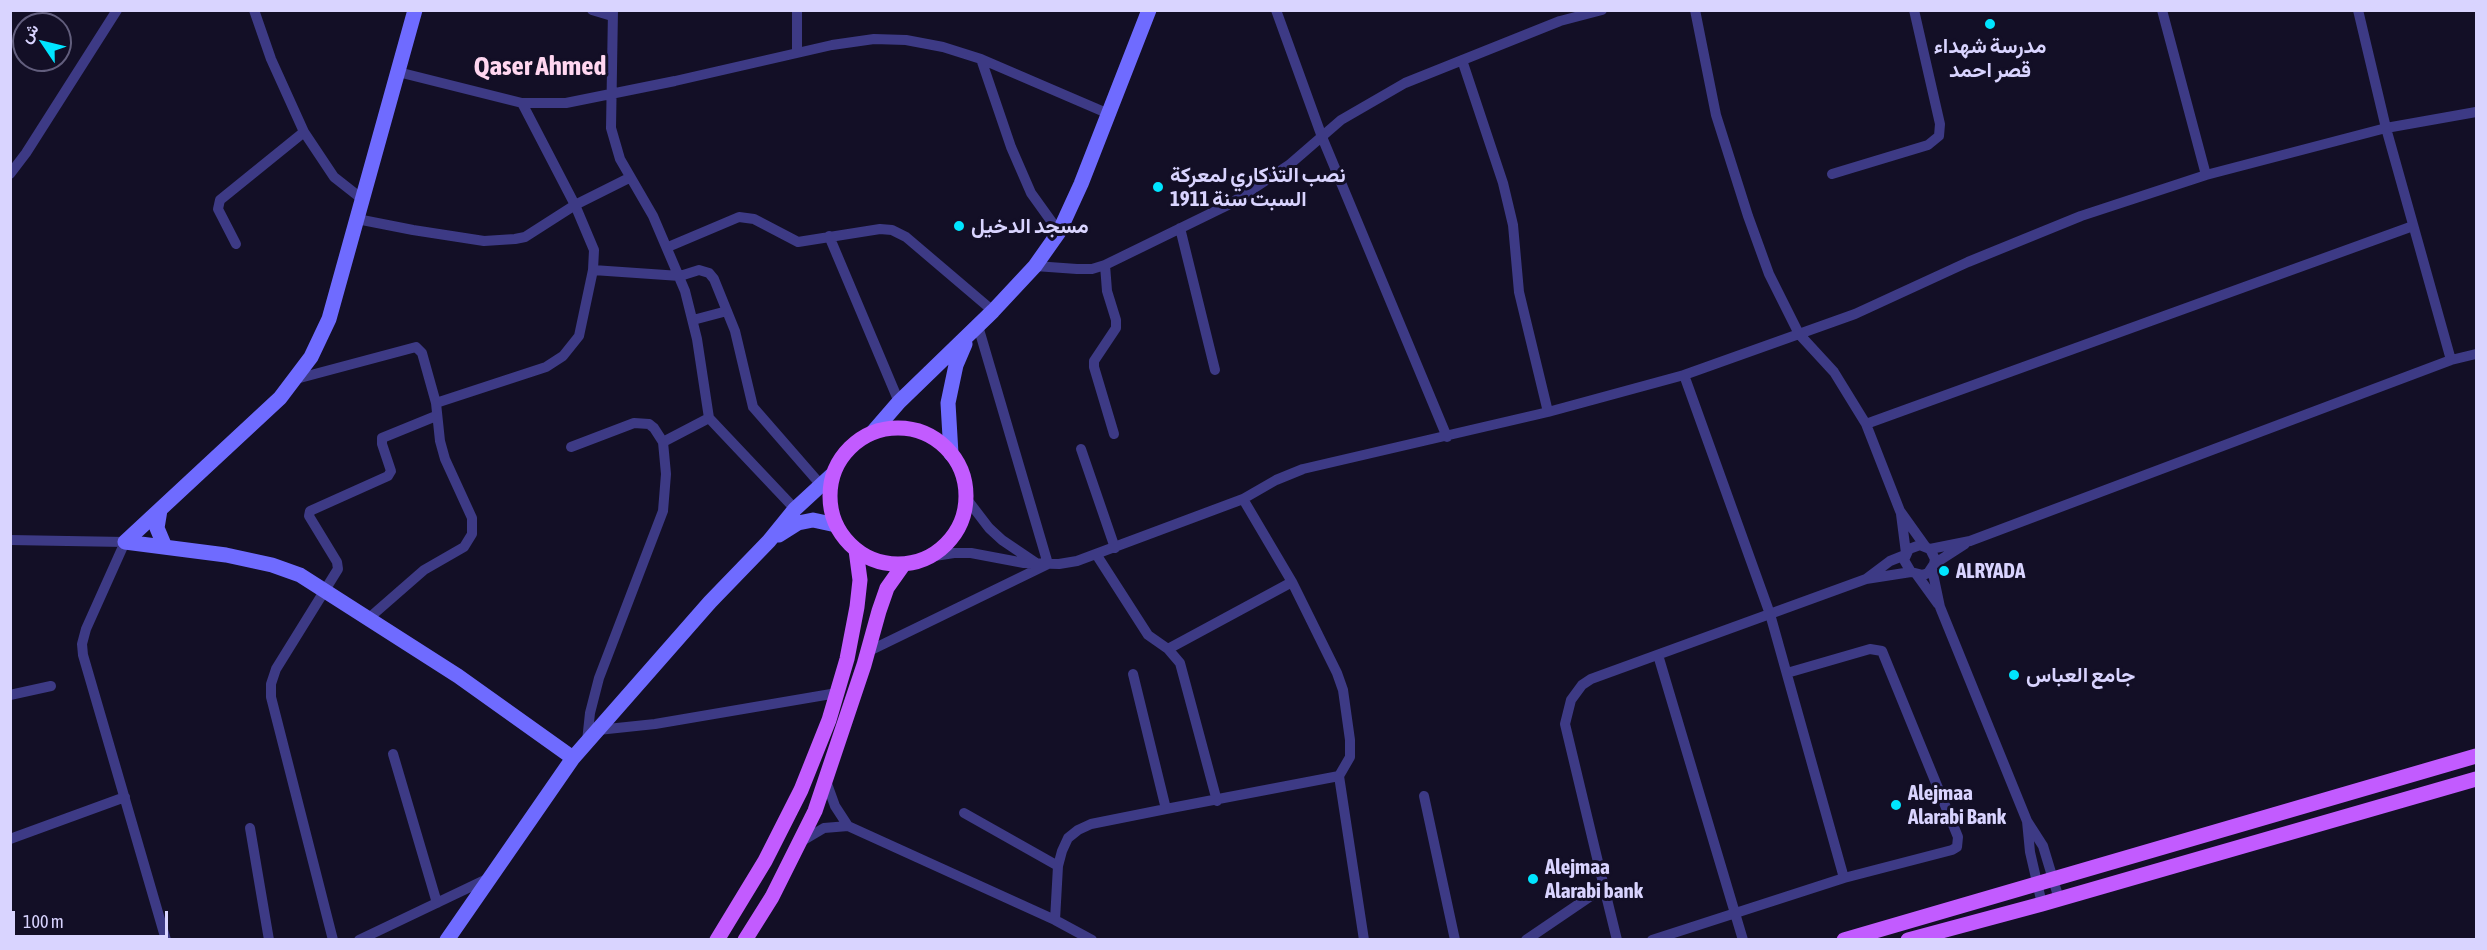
<!DOCTYPE html>
<html>
<head>
<meta charset="utf-8">
<style>
  body { margin:0 }
  #map { position:relative; width:2487px; height:950px; overflow:hidden; background:#130f26; font-family:"Asap Condensed",Vazirmatn,sans-serif }
  canvas { display:block }
  .frame { position:absolute; inset:0; border:12px solid #d9d4ff; pointer-events:none }
  .north { position:absolute; left:12px; top:12px; width:60px; height:60px; box-sizing:border-box; background:#130f26; border:2px solid #625e7d; border-radius:50%; rotate:305deg; font-size:16px; font-weight:700; line-height:24px; text-align:center; color:#d9d4ff }
  .north::after { content:''; display:block; margin:auto; width:21px; height:27px; background:#00e5ff; clip-path:polygon(50% 0,100% 100%,50% 72%,0 100%) }
  .scale { position:absolute; left:12px; top:911px; width:156px; height:27px; box-sizing:border-box; border:3px solid #d9d4ff; border-top:0; padding-left:8px; font-size:18px; line-height:21px; white-space:nowrap; color:#d9d4ff; -webkit-text-stroke:4px #130f26; paint-order:stroke }
</style>
</head>
<body>
<div id="map">
<canvas width="2487" height="950"></canvas>
<div class="frame"></div>
<div class="north">ش</div>
<div class="scale">100 m</div>
</div>
<script>
const context = document.querySelector('canvas').getContext('2d');
context.lineJoin = 'round';
const toPath = rows => new Path2D(rows.map(r => 'M' + r).join(''));
function trace(path, color, width, dash) { context.strokeStyle = color; context.lineWidth = width; context.lineCap = dash ? 'butt' : 'round'; context.setLineDash(dash || []); context.stroke(path); }
function label(font, color, halo, rows, align = 'center') {
  context.font = font + ' "Asap Condensed",Vazirmatn,sans-serif'; context.lineWidth = 6; context.setLineDash([]); context.textBaseline = 'middle'; context.strokeStyle = halo; context.fillStyle = color; for (const [text, x, y, turn = 0] of rows) {
    context.save(); context.translate(x, y); context.rotate((+turn || 0) * Math.PI / 180); context.textAlign = isNaN(turn) ? turn : align; if (halo) context.strokeText(text, 0, 0); context.fillText(text, 0, 0); context.restore();
  }
}
const street = toPath([
  [254,10,271,59,304,132,334,177,362,199],
  [592,10,612,16],
  [613,10,611,128,620,159,653,216,685,291,697,339,709,418,795,509],
  [797,10,797,53],
  [1276,10,1322,137,1447,437],
  [1695,10,1716,115,1748,216,1769,274,1799,334,1834,372,1866,424,1900,511,1925,546],
  [2162,10,2206,175],
  [2358,10,2386,128,2451,360],
  [981,59,1011,147,1031,193,1059,232],
  [1462,60,1503,183,1513,225,1519,292,1548,412],
  [398,72,522,103,566,103,675,81,832,45,874,39,906,40,943,47,981,59,1109,114],
  [10,174,26,153,117,10],
  [1832,174,1928,145,1939,136,1940,124,1914,10],
  [357,219,413,230,484,241,515,239,525,237,575,205,629,178],
  [1180,228,1215,370],
  [829,236,899,402],
  [236,244,218,209,220,200,304,132],
  [668,247,739,217,754,219,798,242,880,229,892,230,906,237,993,311],
  [1105,265,1107,291,1116,320,1116,328,1094,361,1094,367,1114,434],
  [1035,266,1077,269,1092,269,1105,265,1230,204,1289,165,1341,120,1405,83,1560,21,1602,10],
  [593,270,680,276,699,270,709,273,714,279,735,331,753,407,821,485],
  [693,320,727,311],
  [1684,375,1770,614,1844,878],
  [296,379,416,347,422,353,436,403],
  [1866,424,2413,226],
  [571,447,634,423,649,424,654,428,663,442],
  [1081,449,1115,548],
  [966,498,989,528,1002,540,1036,563],
  [1901,514,1906,553],
  [10,540,125,542,86,629,82,644,83,655,166,940],
  [1930,549,1970,541,2451,360,2476,354],
  [1096,554,1148,635,1168,649,1180,663,1217,801],
  [928,557,954,553,971,553,1024,563,1059,564,1077,561,1243,499,1276,480,1303,469,1548,412,1684,375,1855,314,1968,262,2081,216,2206,175,2386,128,2476,112],
  [1934,564,1965,544],
  [1932,569,1940,607,2027,821,2043,846,2059,899],
  [1917,575,1938,604],
  [1866,579,1890,561,1905,555],
  [369,618,424,570,464,547,472,534,472,518,445,459,440,441,436,403,546,367,563,356,579,336,593,270,594,250,575,205,522,103],
  [1168,649,1292,582],
  [867,652,1048,564,978,326],
  [1658,655,1743,940],
  [1133,674,1166,809],
  [10,695,51,686],
  [598,730,655,724,837,693],
  [587,741,590,713,599,678,663,511,666,474,663,442,709,418],
  [393,754,437,903],
  [1339,776,1364,940],
  [826,781,835,806,848,826],
  [1424,796,1455,940],
  [964,813,1058,866],
  [2027,821,2030,852,2042,904],
  [250,828,269,940],
  [10,839,125,797],
  [802,841,824,828,848,826,1055,920,1092,940],
  [1604,887,1617,940],
  [1055,920,1058,866,1062,851,1068,838,1078,830,1091,824,1166,809,1339,776,1350,757,1350,740,1343,690,1337,673,1292,582,1243,499],
  [333,940,271,697,271,684,276,669,338,569,337,562,309,516,310,511,388,476,391,471,382,444,382,438,436,416],
  [359,940,489,878],
  [1526,940,1604,887,1565,724,1571,700,1582,685,1591,679,1866,579,1911,572,1923,575,1928,573,1934,564,1935,559,1930,549,1920,545,1909,549,1904,560,1911,572],
  [1652,940,1844,878,1952,850,1957,847,1958,837,1882,651,1870,649,1787,673]
]);
const secondary = toPath([
  [873,432,899,402,993,311,1035,266,1059,232,1081,184,1149,10],
  [951,454,948,403,956,365,965,344],
  [160,510,157,528,165,547],
  [779,535,798,523,813,520,836,525],
  [125,542,280,398,311,357,329,319,415,10],
  [125,542,226,555,272,565,300,575,458,676,573,758],
  [447,940,573,758,710,602,769,541,795,509,833,474]
]);
const primary = toPath([
  '830 496a68 68 0 1 1 136 0a68 68 0 1 1-136 0Z',
  [717,940,765,861,801,790,829,720,847,659,857,607,860,580,856,550],
  [745,940,772,897,815,811,864,665,879,611,887,588,904,564],
  [1844,940,2476,756],
  [1908,940,2042,904,2476,779]
]);
const markers = [
  [1990,24,6,"#00e5ff"],
  [1158,187,6,"#00e5ff"],
  [959,226,6,"#00e5ff"],
  [1944,571,6,"#00e5ff"],
  [2014,675,6,"#00e5ff"],
  [1896,805,6,"#00e5ff"],
  [1533,879,6,"#00e5ff"]
];
const poiNames = [
  ["مدرسة شهداء",1990,46,"center"],
  ["قصر احمد",1990,70,"center"],
  ["نصب التذكاري لمعركة",1170,175],
  ["السبت سنة 1911",1170,199],
  ["مسجد الدخيل",971,226],
  ["ALRYADA",1956,571],
  ["جامع العباس",2026,675],
  ["Alejmaa",1908,793],
  ["Alarabi Bank",1908,817],
  ["Alejmaa",1545,867],
  ["Alarabi bank",1545,891]
];
const districtNames = [
  ["Qaser Ahmed",540,66]
];
trace(street, '#3d3a85', 10);
trace(secondary, '#6f6bff', 15);
trace(primary, '#c25bff', 15);
for (const [x, y, r, color] of markers) { const dot = new Path2D(); dot.arc(x, y, r, 0, 2 * Math.PI); context.fillStyle = color; context.fill(dot); trace(dot, '#130f26', 2); }
label('bold 21px', '#d9d4ff', '#130f26', poiNames, 'left');
label('bold 27px', '#ffd6f0', '#130f26', districtNames);
</script>
</body>
</html>
